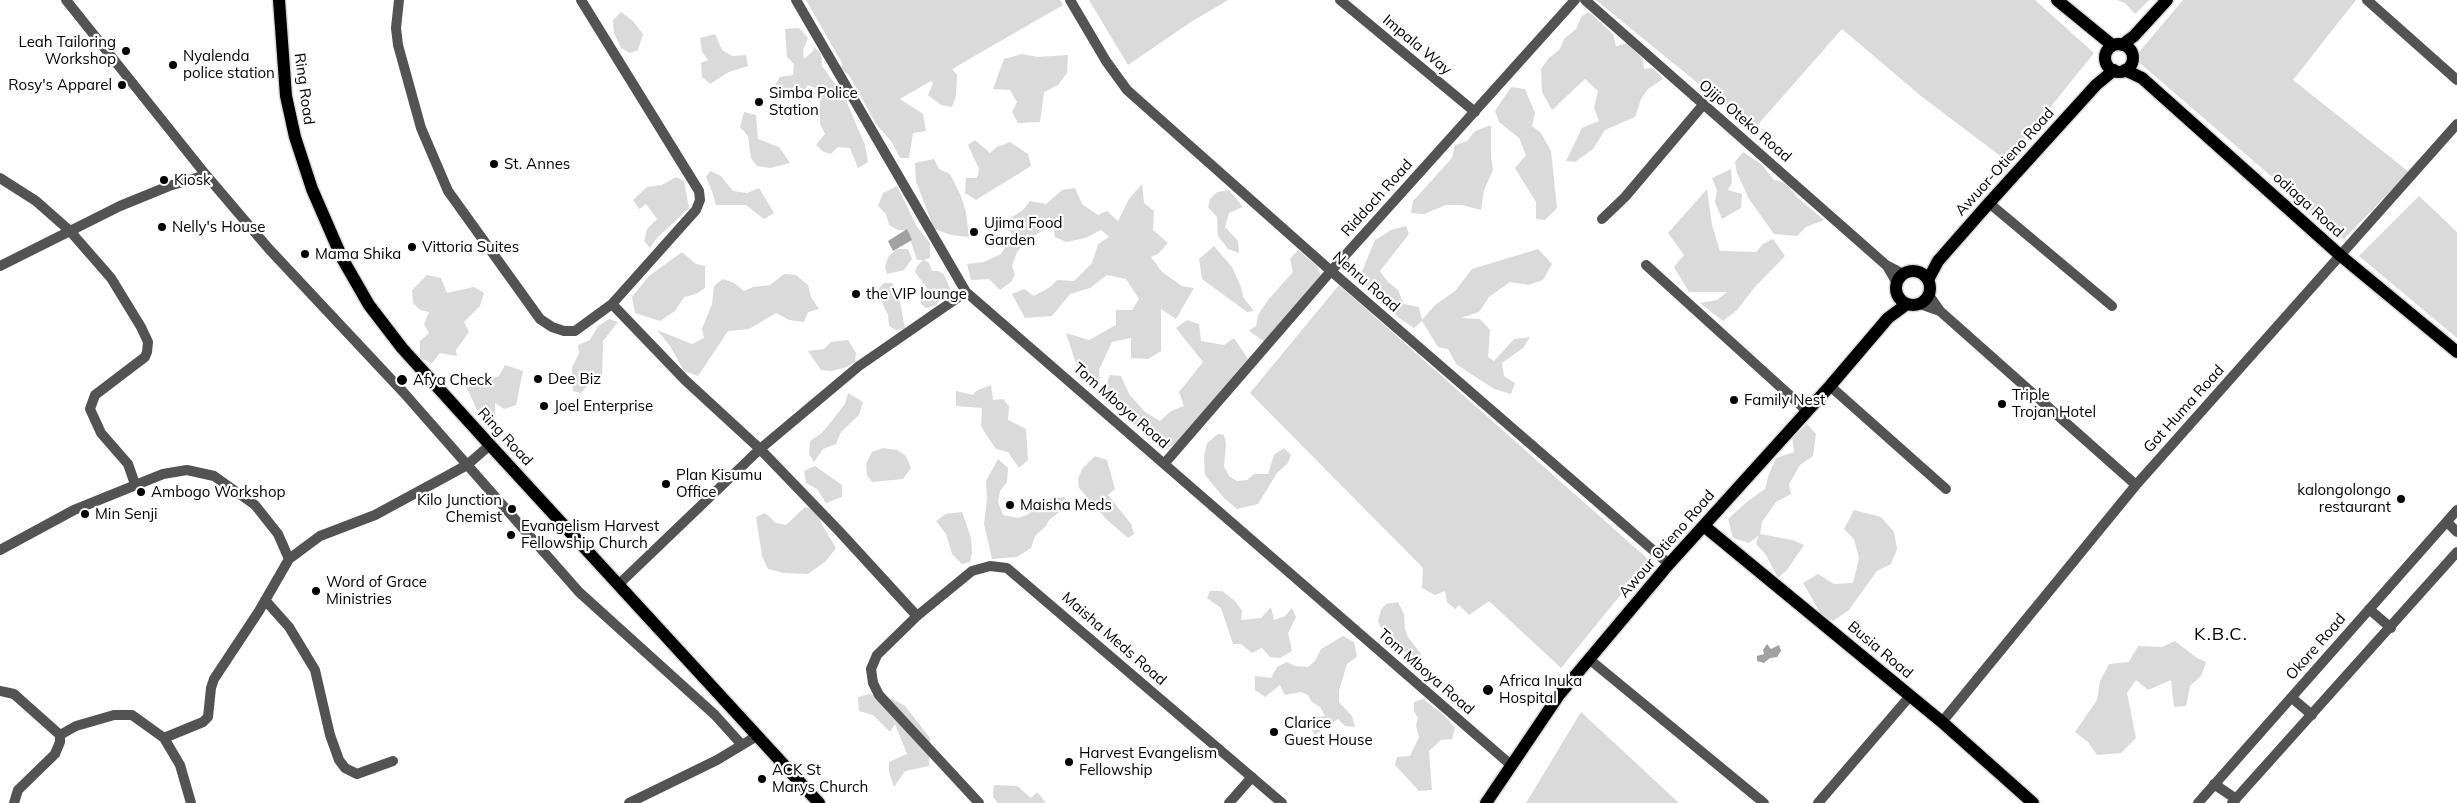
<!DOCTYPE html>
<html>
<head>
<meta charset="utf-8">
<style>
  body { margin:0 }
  canvas { display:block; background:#fff }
</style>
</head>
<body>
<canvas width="2457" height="803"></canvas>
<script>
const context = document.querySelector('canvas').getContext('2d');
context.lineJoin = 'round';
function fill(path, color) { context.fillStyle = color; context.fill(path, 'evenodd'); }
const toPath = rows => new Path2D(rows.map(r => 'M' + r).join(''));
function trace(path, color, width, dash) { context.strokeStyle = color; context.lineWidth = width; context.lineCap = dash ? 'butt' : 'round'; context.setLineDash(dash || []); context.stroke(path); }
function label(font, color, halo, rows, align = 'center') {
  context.font = font + ' Mulish,sans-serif'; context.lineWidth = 4.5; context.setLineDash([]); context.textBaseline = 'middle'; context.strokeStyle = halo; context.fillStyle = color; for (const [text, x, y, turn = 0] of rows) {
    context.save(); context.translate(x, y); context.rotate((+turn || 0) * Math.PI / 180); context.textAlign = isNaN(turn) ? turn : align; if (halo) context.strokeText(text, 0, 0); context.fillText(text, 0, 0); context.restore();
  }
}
const green = toPath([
  [806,0,1060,0,1063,5,952,69,957,75,956,96,952,107,941,105,928,95,933,83,931,81,900,99,923,114,926,131,913,133,909,158,900,158,891,141,876,124,849,75,841,69,842,63],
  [1089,0,1228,0,1191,22,1128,65],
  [1596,0,2035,0,2094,53,2007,161,1921,96,1842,29,1754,129],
  [2117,0,2149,0,2135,14,2125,3],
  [2183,0,2356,0,2293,80,2409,172,2344,239,2134,58],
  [621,12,633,21,643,34,638,50,630,53,621,48,614,33,613,20],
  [1589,12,1613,34,1616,46,1627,43,1643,59,1644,69,1653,68,1663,79,1648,89,1641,99,1635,117,1605,130,1593,149,1575,162,1566,161,1582,128,1599,121,1594,108,1598,91,1585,79,1552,110,1542,92,1541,69,1548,59,1560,49,1564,39,1576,29,1582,16],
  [799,28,808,38,803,50,804,59,813,51,814,47,821,54,822,66,845,98,851,112,865,145,868,162,858,168,850,148,838,147,831,154,824,152,816,145,825,134,820,124,820,101,823,91,808,85,800,96,792,95,786,89,776,91,776,83,780,77,793,75,794,64,787,57,785,29],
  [715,34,722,50,732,56,746,55,748,66,729,72,710,84,702,77,701,63,708,60,702,52,700,38],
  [1022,54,1038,57,1068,55,1067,73,1058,85,1044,92,1040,122,1018,123,1012,112,1017,102,1010,90,993,89,1004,59],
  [1511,87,1525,89,1535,113,1532,126,1541,133,1551,151,1557,208,1545,220,1536,219,1536,202,1515,168,1526,155,1519,138,1499,122,1495,111],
  [744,112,756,115,758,139,779,147,790,163,770,168,757,166,751,158,748,136,740,127],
  [1491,125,1491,156,1493,170,1484,190,1481,210,1462,205,1446,205,1424,214,1411,213,1413,201,1452,158,1455,145,1467,141,1475,131],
  [975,140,990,153,997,147,1010,142,1028,154,1031,166,976,200,965,193,966,178,977,178,979,169,968,145],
  [1743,152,1761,164,1774,180,1785,183,1798,198,1824,220,1806,227,1797,236,1774,234,1749,199,1737,173,1735,162],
  [934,159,939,169,950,174,961,196,966,212,969,237,951,235,934,229,916,181,915,163],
  [1731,169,1732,182,1728,190,1742,194,1741,208,1722,219,1715,202,1717,190,1712,178],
  [710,171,721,176,733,191,747,193,759,188,774,213,764,219,746,205,716,205,712,191,706,177],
  [676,177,684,181,689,208,656,239,650,248,644,241,647,229,657,219,646,204,639,209,633,200,647,187,662,185],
  [1142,184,1144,203,1154,211,1153,230,1168,243,1158,254,1151,257,1162,272,1182,286,1194,288,1176,319,1161,309,1161,351,1148,359,1131,358,1131,338,1112,342,1099,370,1100,384,1080,376,1066,333,1089,340,1116,325,1116,310,1132,310,1139,299,1126,279,1107,275,1090,288,1070,294,1052,316,1025,318,1012,294,1024,289,1034,296,1050,287,1057,280,1074,281,1092,263,1098,244,1109,237,1101,230,1085,238,1066,242,1055,237,1053,225,1028,239,1017,252,1012,266,1015,274,1012,281,1000,290,989,279,971,280,967,264,984,262,1001,254,1013,235,1003,223,1023,210,1030,201,1046,204,1062,190,1075,188,1082,204,1098,215,1107,211,1118,221,1129,199],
  [897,186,917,227,930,243,930,258,924,260,929,263,932,271,938,271,944,274,950,289,935,306,926,308,921,304,921,295,927,288,915,272,917,266,923,260,917,260,907,230,898,230,889,225,886,214,878,206,883,193],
  [1707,189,1712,225,1720,251,1756,252,1763,244,1773,239,1785,256,1754,288,1737,310,1723,321,1700,303,1717,300,1727,292,1689,292,1674,267,1684,255,1668,233],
  [1229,190,1243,207,1229,213,1225,227,1238,241,1239,253,1228,249,1218,236,1217,217,1208,207,1210,199,1217,192],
  [2419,196,2457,232,2457,338,2359,256],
  [1406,226,1409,234,1380,271,1388,282,1398,290,1404,304,1419,307,1422,320,1435,305,1455,291,1472,269,1538,249,1552,264,1543,280,1528,285,1510,282,1489,297,1479,312,1461,318,1480,319,1490,330,1488,357,1494,361,1514,339,1530,337,1523,348,1502,363,1504,376,1515,383,1511,394,1494,389,1456,364,1448,349,1438,347,1422,321,1414,328,1399,318,1358,281,1375,240,1391,230],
  [1214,246,1232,267,1241,287,1243,297,1254,311,1247,312,1202,279,1199,259],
  [897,249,908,249,912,259,904,270,887,274,885,267,888,257],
  [1298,250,1317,266,1321,276,1265,342,1249,331,1256,326,1258,315,1268,300,1293,272,1290,259],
  [682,252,696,264,705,266,705,288,696,294,684,297,675,311,660,321,635,313,632,297,649,276],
  [784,274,796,275,808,285,811,297,819,309,808,312,804,322,789,320,776,313,749,329,728,331,698,376,684,371,670,346,657,330,692,344,704,338,702,329,712,304,714,286,723,279,734,283,744,291,753,287,770,285],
  [427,275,441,278,447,293,474,287,484,293,480,306,464,322,469,332,456,350,457,356,440,353,432,363,420,358,420,341,429,333,424,324,429,312,420,310,413,303,412,290],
  [884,283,892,283,898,291,905,329,896,330,889,326,888,315,879,296,879,288],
  [1339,285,1649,560,1561,668,1489,601,1469,615,1459,605,1455,609,1447,602,1445,591,1435,595,1422,588,1423,568,1250,393],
  [609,319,618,322,603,341,602,378,590,383,581,393,573,391,572,368,579,353,578,345,590,340,598,326],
  [1187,320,1199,324,1201,341,1224,345,1234,338,1248,359,1179,441,1165,450,1107,402,1104,391,1110,375,1121,376,1129,394,1145,412,1160,421,1171,411,1184,406,1179,392,1203,362,1176,328],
  [848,340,856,353,855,362,847,367,831,371,821,370,808,351,824,349,831,342],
  [505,365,523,371,516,405,504,409,495,403,495,415,488,416,477,410,465,384,467,375,480,379,489,380,499,376],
  [991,385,993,400,1003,399,1009,406,1008,420,1026,429,1028,460,1019,468,1008,452,996,449,987,436,981,426,982,408,956,406,956,391,973,395,976,391],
  [848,393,863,402,859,415,841,432,836,444,823,449,814,462,809,454,810,441,822,433,845,404],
  [1807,424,1816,434,1813,456,1800,465,1789,484,1791,494,1776,502,1762,522,1760,534,1792,540,1804,545,1787,570,1778,578,1766,555,1756,544,1759,535,1749,543,1733,538,1728,519,1748,501,1765,489,1769,474,1776,458,1794,452,1792,436],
  [1218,434,1224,435,1226,445,1224,466,1229,476,1237,481,1247,480,1254,474,1268,474,1274,455,1284,448,1291,455,1288,463,1277,473,1258,504,1237,509,1224,498,1205,475,1204,456,1207,443],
  [883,448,897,450,906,456,911,468,903,479,872,482,867,475,866,464,872,452],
  [1095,456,1107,460,1115,489,1108,495,1131,524,1134,534,1128,538,1106,519,1079,488,1078,479,1082,469],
  [998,459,1008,468,1007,482,1000,491,998,502,1003,515,1018,518,1027,515,1044,500,1053,499,1065,497,1066,507,1049,520,1046,526,1035,536,1031,548,1017,557,992,559,984,524,987,498,986,481],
  [815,466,842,485,842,497,826,503,817,489,806,483,804,471],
  [805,507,819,510,821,523,836,548,826,561,808,574,784,573,768,569,762,556,756,517,765,513,776,523,786,525],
  [1854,510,1881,517,1894,532,1897,549,1891,564,1877,571,1849,610,1833,621,1822,616,1803,583,1818,574,1834,584,1853,583,1859,558,1854,539,1844,529],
  [962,512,971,538,972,553,970,562,962,564,952,554,946,534,936,521,946,514],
  [1210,591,1222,591,1235,601,1242,611,1241,620,1261,618,1271,607,1274,620,1285,616,1292,608,1296,617,1288,633,1292,651,1280,658,1270,657,1262,648,1252,653,1241,644,1233,644,1221,608,1207,598],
  [1398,602,1404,614,1405,629,1408,637,1421,654,1417,663,1411,661,1404,651,1394,647,1386,639,1378,621,1381,610,1386,604],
  [1343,636,1354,642,1357,657,1347,664,1339,691,1339,702,1352,716,1355,727,1345,726,1338,719,1315,735,1310,727,1317,717,1325,716,1320,707,1312,702,1308,695,1301,692,1285,695,1280,685,1265,697,1255,690,1255,676,1271,678,1277,667,1287,662,1295,666,1308,667,1315,661,1321,649],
  [2175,641,2197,658,2206,662,2201,676,2190,686,2186,706,2174,707,2171,680,2148,690,2136,680,2127,693,2136,738,2121,753,2097,755,2088,742,2075,732,2097,700,2100,681,2109,664,2129,662,2138,646,2162,647],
  [869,694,893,699,905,706,930,738,929,766,905,771,894,787,889,772,889,762,907,754,895,724,890,732,873,715,859,711,858,697],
  [1423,699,1444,715,1455,728,1452,739,1441,740,1429,751,1432,790,1419,791,1395,765,1397,757,1410,756,1419,737,1416,726,1418,718,1414,711,1414,702],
  [1581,712,1679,803,1526,803],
  [994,785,1017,786,1031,798,1037,792,1046,803,998,803,993,797]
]);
const water = toPath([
  [907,229,912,240,893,251,888,241],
  [1767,644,1771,649,1779,645,1781,651,1777,657,1770,658,1764,663,1757,661,1757,656,1764,654,1763,650]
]);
const minor = toPath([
  [66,0,206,175,269,249,404,393,579,592,715,715,742,745],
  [399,0,396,28,398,45,421,128,448,191,540,319,552,327,564,331,575,331,612,304,696,210,700,200,699,191,581,0],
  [796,0,966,292,1511,765],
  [1070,0,1106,61,1127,90,1331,271,1669,564],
  [1340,0,1475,112],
  [1585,0,1886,265,1903,274],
  [2367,0,2457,80],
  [0,178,36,201,70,231,111,278,141,327,148,342,147,352,145,357,95,395,90,409,101,433,128,464,135,484],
  [1989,203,2112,306],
  [1602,219,1625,197,1703,105],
  [1646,265,1807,411],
  [0,266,120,206,169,186,206,175],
  [1887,266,1897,283],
  [1929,295,1940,311,2136,485],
  [612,304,685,380,760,449,839,531,917,616],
  [1920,304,1940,311],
  [1830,386,1946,489],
  [1164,464,1331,271,1575,0],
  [2447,522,2457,532],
  [0,550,74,510,163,474,187,470,214,476,255,505,278,534,289,559],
  [619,584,760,449,859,366,966,292],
  [265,600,289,627,315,670,330,735,339,760,345,768,357,774,393,761],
  [2369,609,2391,628],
  [1589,659,1764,803],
  [0,691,14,694,60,735,76,726,114,715,132,715,164,738,180,765,191,803],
  [2292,698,2312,715],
  [1942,722,2136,485,2457,124],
  [164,738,203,722,208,717,211,688,214,679,259,611,289,559,320,536,375,515,447,476,467,465,490,445],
  [2214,784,2236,799],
  [14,803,18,790,55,754,60,742,60,735],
  [629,803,717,760,757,736],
  [979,803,879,695,873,683,871,669,877,655,917,616,972,571,990,566,1007,568,1282,803],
  [1229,803,1252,777],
  [1818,803,1910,696],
  [2198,803,2457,510],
  [2232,803,2457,552]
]);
const major = toPath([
  [279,0,286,96,295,137,312,189,342,258,369,305,402,348,490,445,819,803],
  [2057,0,2112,45],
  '2105 58a14 14 0 1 1 28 0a14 14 0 1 1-28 0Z',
  [2122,45,2134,36,2167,0],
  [2125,70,2142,78,2341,256,2457,352],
  '1896 288a17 17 0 1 1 34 0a17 17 0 1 1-34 0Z',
  [1928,280,1938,261,1989,203,2096,85,2114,70],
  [1704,526,1942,722,2033,803],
  [1486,803,1559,695,1669,564,1830,386,1888,318,1907,304]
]);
const markers = [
  [126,51,5,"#000"],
  [173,65,5,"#000"],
  [122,85,5,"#000"],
  [759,102,5,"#000"],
  [494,164,5,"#000"],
  [164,180,5,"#000"],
  [162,227,5,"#000"],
  [974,232,5,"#000"],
  [412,247,5,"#000"],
  [305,254,5,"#000"],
  [856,294,5,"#000"],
  [538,379,5,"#000"],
  [402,380,6,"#000"],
  [1734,400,5,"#000"],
  [2002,404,5,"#000"],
  [544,406,5,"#000"],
  [666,484,5,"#000"],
  [141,492,5,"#000"],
  [2401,499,5,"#000"],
  [1010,505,5,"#000"],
  [512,509,5,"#000"],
  [85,514,5,"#000"],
  [511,535,5,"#000"],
  [316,591,5,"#000"],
  [1488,690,6,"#000"],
  [1274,732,5,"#000"],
  [1069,762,5,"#000"],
  [762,779,5,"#000"]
];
const poiNames = [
  ["Leah Tailoring",116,42,"right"],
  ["Workshop",116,59,"right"],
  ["Nyalenda",183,56],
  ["police station",183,73],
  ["Rosy's Apparel",112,85,"right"],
  ["Simba Police",769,93],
  ["Station",769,110],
  ["St. Annes",504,164],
  ["Kiosk",174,180],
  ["Ujima Food",984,223],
  ["Garden",984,240],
  ["Nelly's House",172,227],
  ["Vittoria Suites",422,247],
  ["Mama Shika",315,254],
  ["the VIP lounge",866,294],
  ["Dee Biz",548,379],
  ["Afya Check",413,380],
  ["Triple",2012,395],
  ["Trojan Hotel",2012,412],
  ["Family Nest",1744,400],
  ["Joel Enterprise",554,406],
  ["Plan Kisumu",676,475],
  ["Office",676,492],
  ["kalongolongo",2391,490,"right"],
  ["restaurant",2391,507,"right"],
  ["Ambogo Workshop",151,492],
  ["Kilo Junction",502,500,"right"],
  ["Chemist",502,517,"right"],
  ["Maisha Meds",1020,505],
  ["Min Senji",95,514],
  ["Evangelism Harvest",521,526],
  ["Fellowship Church",521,543],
  ["Word of Grace",326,582],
  ["Ministries",326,599],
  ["Africa Inuka",1499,681],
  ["Hospital",1499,698],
  ["Clarice",1284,723],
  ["Guest House",1284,740],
  ["Harvest Evangelism",1079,753],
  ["Fellowship",1079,770],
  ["ACK St",772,770],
  ["Marys Church",772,787]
];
const streetNames = [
  ["Impala Way",1417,45,40],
  ["Ring Road",304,89,82],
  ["Ojijo Oteko Road",1745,121,41],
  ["Awuor-Otieno Road",2005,162,-48],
  ["Riddoch Road",1377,198,-48],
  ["odiaga Road",2308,205,42],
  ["Nehru Road",1366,282,41],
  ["Tom Mboya Road",1121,406,41],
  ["Got Huma Road",2184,409,-48],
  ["Ring Road",505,437,47],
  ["Awour Otieno Road",1667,544,-49],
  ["Maisha Meds Road",1114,639,41],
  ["Okore Road",2316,647,-49],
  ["Busia Road",1880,650,40],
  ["Tom Mboya Road",1426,672,41]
];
const quarterNames = [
  ["K.B.C.",2221,635]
];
fill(green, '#dadada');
fill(water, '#a1a1a1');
trace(major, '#dbdbdb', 15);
trace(minor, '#535353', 10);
trace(major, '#000', 12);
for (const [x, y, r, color] of markers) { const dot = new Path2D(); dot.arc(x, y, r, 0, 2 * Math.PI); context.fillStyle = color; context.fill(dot); trace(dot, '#fff', 2); }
label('15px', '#000', '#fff', poiNames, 'left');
label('15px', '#000', '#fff', streetNames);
context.letterSpacing = '1px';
label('18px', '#000', '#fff', quarterNames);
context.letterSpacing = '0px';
</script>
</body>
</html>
